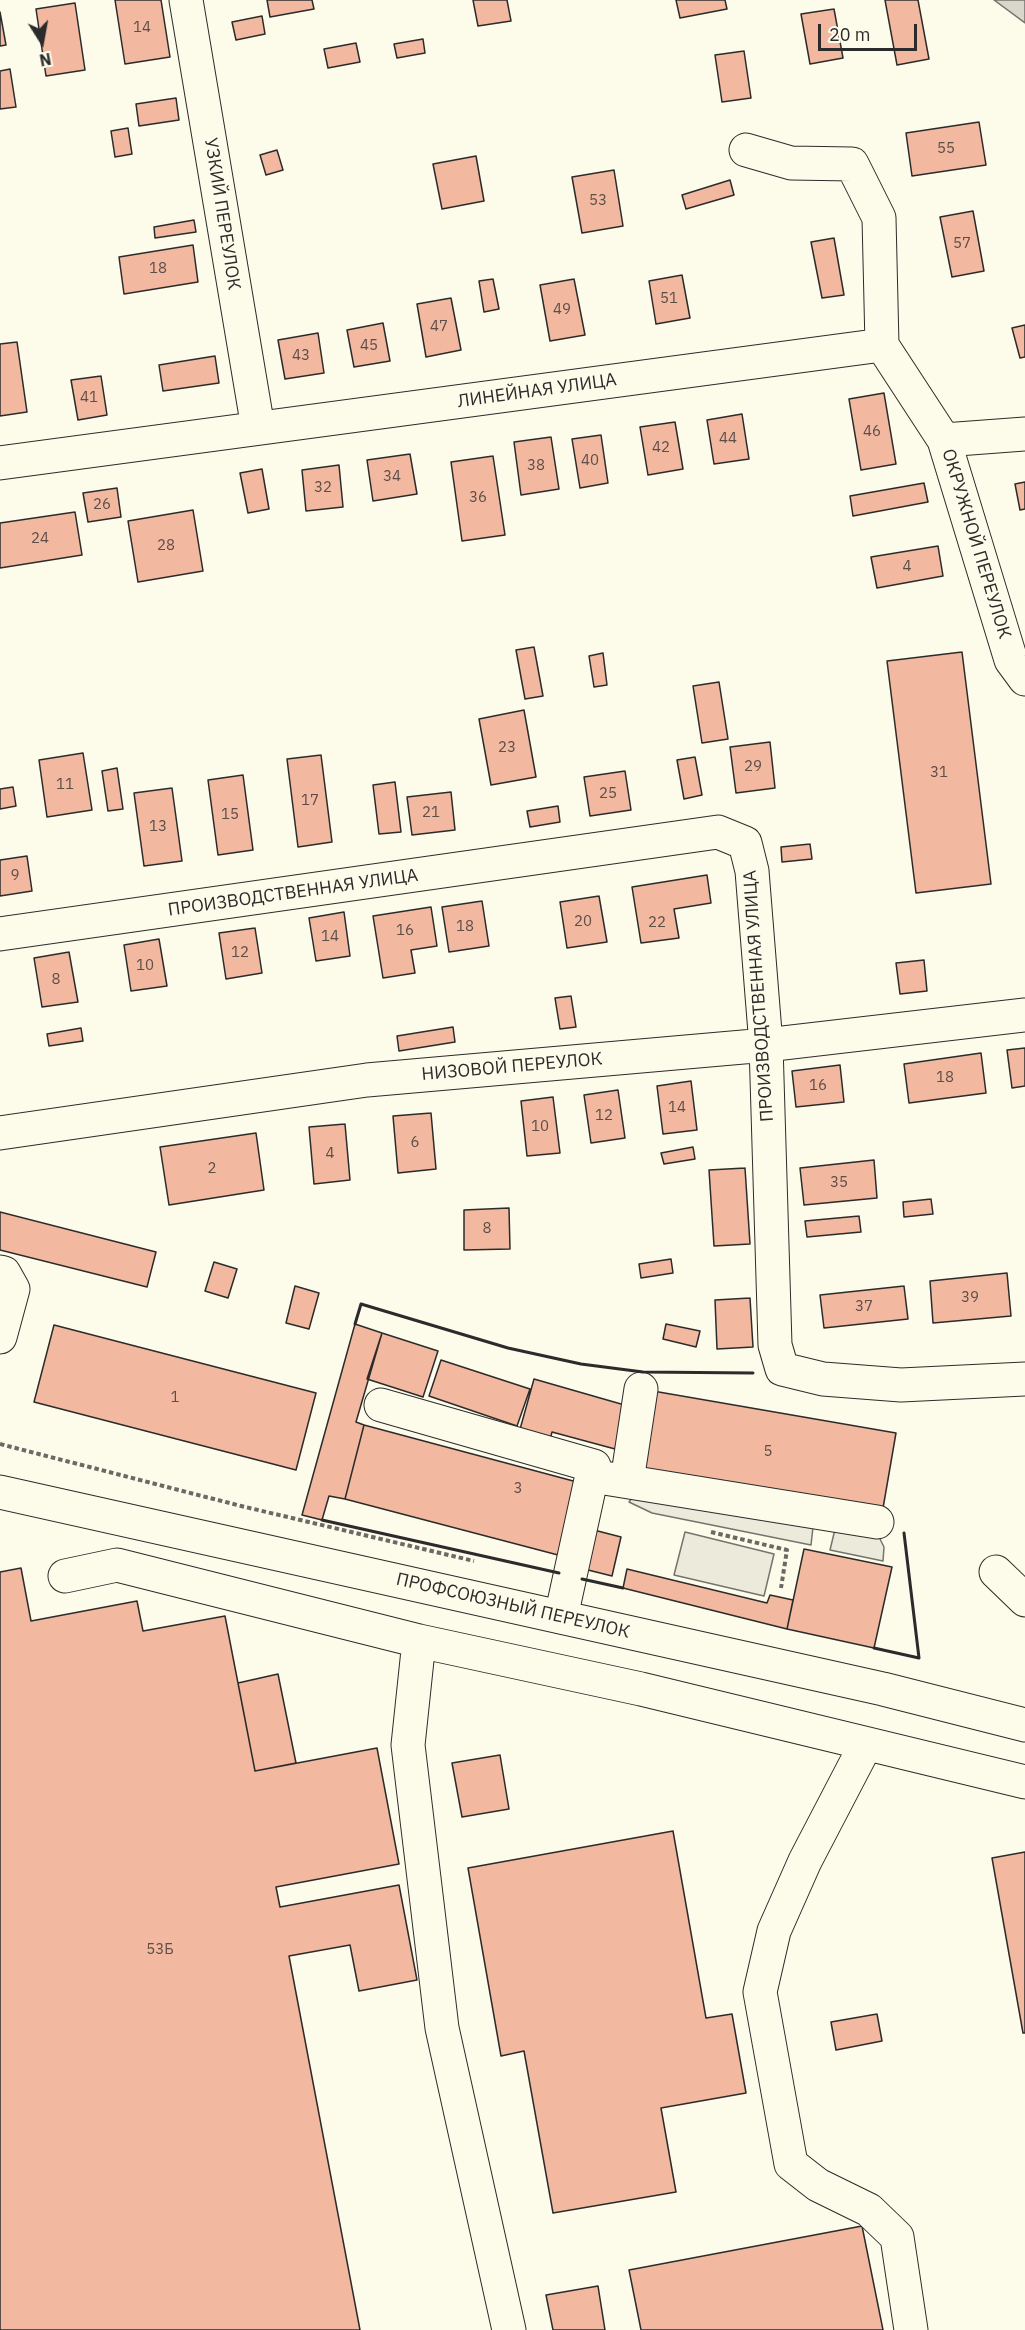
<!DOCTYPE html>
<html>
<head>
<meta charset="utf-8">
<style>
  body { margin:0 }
  #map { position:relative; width:1025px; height:2330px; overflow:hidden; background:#fdfbea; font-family:"IBM Plex Sans",sans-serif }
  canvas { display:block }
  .north { position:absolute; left:12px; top:12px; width:60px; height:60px; -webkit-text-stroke:4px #fdfbea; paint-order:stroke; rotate:169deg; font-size:16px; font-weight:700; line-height:24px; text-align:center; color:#2b2b2b }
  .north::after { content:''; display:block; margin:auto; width:21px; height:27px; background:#2b2b2b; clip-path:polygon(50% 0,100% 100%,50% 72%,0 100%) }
  .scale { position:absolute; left:818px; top:24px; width:99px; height:27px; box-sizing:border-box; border:3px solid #2b2b2b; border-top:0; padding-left:8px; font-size:18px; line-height:21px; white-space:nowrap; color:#2b2b2b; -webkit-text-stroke:4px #fdfbea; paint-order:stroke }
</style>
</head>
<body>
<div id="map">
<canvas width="1025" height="2330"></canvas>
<div class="north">N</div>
<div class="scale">20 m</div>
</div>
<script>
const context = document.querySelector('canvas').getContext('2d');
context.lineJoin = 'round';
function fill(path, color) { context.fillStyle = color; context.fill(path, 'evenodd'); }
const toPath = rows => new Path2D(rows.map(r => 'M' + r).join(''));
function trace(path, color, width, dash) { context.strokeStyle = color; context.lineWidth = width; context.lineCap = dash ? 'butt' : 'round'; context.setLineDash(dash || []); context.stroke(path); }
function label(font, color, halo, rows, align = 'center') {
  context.font = font + ' "IBM Plex Sans",sans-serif'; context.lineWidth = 4.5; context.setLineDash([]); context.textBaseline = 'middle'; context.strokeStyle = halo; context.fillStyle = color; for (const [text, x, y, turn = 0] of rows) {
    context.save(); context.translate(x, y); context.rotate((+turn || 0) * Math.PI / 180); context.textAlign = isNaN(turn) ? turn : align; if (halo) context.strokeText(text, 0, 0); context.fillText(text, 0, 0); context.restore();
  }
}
const green = toPath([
  [640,1487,814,1518,811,1545,652,1513,629,1502,640,1487],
  [837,1521,875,1529,884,1547,883,1561,830,1550,837,1521],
  [685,1532,774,1554,764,1596,674,1575,685,1532]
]);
const water = toPath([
  [994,0,1025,0,1025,23,994,0]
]);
const building = toPath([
  [115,0,161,0,170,57,125,64,115,0],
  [267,0,312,0,314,9,270,17,267,0],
  [473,0,507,0,511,21,478,26,473,0],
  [676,0,725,0,727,9,680,18,676,0],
  [885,0,918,0,929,59,897,65,885,0],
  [75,3,85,70,46,76,36,9,75,3],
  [834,9,843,58,810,64,801,14,834,9],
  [0,12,6,45,0,46,0,12],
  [262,16,265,34,236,40,232,22,262,16],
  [423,39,425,53,397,58,394,44,423,39],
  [356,43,360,62,328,68,324,49,356,43],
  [744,51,751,98,722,102,715,55,744,51],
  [10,69,16,107,0,109,0,71,10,69],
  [176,98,179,120,139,126,136,104,176,98],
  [979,122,986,165,912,176,906,133,979,122],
  [128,128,132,154,115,157,111,131,128,128],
  [277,150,283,170,266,175,260,155,277,150],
  [476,156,484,201,442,209,433,164,476,156],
  [614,170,623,226,582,233,572,177,614,170],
  [730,180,734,195,686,209,682,195,730,180],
  [973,211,984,271,952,277,940,217,973,211],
  [194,220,196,232,155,238,154,227,194,220],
  [834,238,844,295,822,298,811,242,834,238],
  [193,245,198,282,124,294,119,257,193,245],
  [682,275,690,318,656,324,649,281,682,275],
  [493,279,499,309,484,312,479,281,493,279],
  [574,279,585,335,550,341,540,285,574,279],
  [451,298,461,350,426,357,417,304,451,298],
  [383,323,390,361,354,367,347,330,383,323],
  [1025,325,1025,357,1020,358,1012,328,1025,325],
  [318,333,324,373,285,379,278,340,318,333],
  [17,342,27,412,0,416,0,344,17,342],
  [215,356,219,383,163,391,159,365,215,356],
  [101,376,107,415,78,420,71,380,101,376],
  [884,393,896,464,861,470,849,399,884,393],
  [742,414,749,459,714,464,707,420,742,414],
  [675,422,683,469,648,475,640,427,675,422],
  [601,435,608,483,580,488,572,439,601,435],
  [551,437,559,489,521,495,514,442,551,437],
  [410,454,417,494,373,501,367,460,410,454],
  [493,456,505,535,462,541,451,462,493,456],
  [339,465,343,507,306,511,302,470,339,465],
  [262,469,269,509,248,513,240,473,262,469],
  [1025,482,1025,509,1020,510,1015,484,1025,482],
  [924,483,928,502,853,516,850,496,924,483],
  [117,488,121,517,88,522,83,493,117,488],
  [193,510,203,571,138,582,128,521,193,510],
  [75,512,82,555,0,568,0,523,75,512],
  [938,546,943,576,877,588,871,557,938,546],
  [534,647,543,696,525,699,516,650,534,647],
  [962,652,991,884,916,893,887,661,962,652],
  [603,653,607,685,594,687,589,656,603,653],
  [719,682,728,739,702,743,693,686,719,682],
  [524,710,536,777,491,785,479,719,524,710],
  [770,742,775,788,736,793,730,747,770,742],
  [83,753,92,810,47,817,39,760,83,753],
  [321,755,332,842,298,847,287,759,321,755],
  [695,757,702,795,684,799,677,760,695,757],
  [117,768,123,809,108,811,102,771,117,768],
  [625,771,631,810,590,816,584,777,625,771],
  [243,775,253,850,218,855,208,780,243,775],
  [395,782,401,832,379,834,373,785,395,782],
  [13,787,16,806,0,809,0,789,13,787],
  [172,788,182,861,144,866,134,793,172,788],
  [451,792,455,830,412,835,407,797,451,792],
  [558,806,560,822,530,827,527,811,558,806],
  [810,844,812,859,782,862,781,847,810,844],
  [27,856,32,891,0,896,0,860,27,856],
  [707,875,711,903,674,909,679,938,641,943,632,887,707,875],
  [599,896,607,942,567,948,560,902,599,896],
  [482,901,489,946,449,952,442,907,482,901],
  [431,907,437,946,411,950,415,973,383,978,373,916,431,907],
  [344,912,350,956,316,961,309,918,344,912],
  [255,928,262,973,226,979,219,933,255,928],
  [159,939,167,986,131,991,124,945,159,939],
  [69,952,78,1002,42,1007,34,958,69,952],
  [924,960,927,991,900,994,896,963,924,960],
  [571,996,576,1027,560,1029,555,998,571,996],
  [453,1027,455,1042,399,1051,397,1036,453,1027],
  [81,1028,83,1041,49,1046,47,1034,81,1028],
  [1025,1048,1025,1086,1012,1088,1007,1050,1025,1048],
  [981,1053,986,1093,909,1103,904,1064,981,1053],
  [840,1065,844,1102,796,1107,792,1071,840,1065],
  [691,1081,697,1130,663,1134,657,1086,691,1081],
  [618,1090,625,1138,591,1143,584,1095,618,1090],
  [553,1097,560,1153,527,1156,521,1101,553,1097],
  [431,1113,436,1169,398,1173,393,1116,431,1113],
  [345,1124,350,1180,314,1184,309,1127,345,1124],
  [256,1133,264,1190,169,1205,160,1147,256,1133],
  [693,1147,695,1159,664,1164,661,1153,693,1147],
  [874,1160,877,1198,804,1205,800,1168,874,1160],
  [745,1168,750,1244,714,1246,709,1170,745,1168],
  [931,1199,933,1214,904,1217,903,1202,931,1199],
  [509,1208,510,1249,464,1250,464,1210,509,1208],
  [0,1212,156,1252,147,1287,0,1250,0,1212],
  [859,1216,861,1232,807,1237,805,1221,859,1216],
  [671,1259,673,1273,641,1278,639,1264,671,1259],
  [214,1262,237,1269,228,1298,205,1291,214,1262],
  [1007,1273,1011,1316,933,1323,930,1281,1007,1273],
  [295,1286,319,1293,309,1329,286,1323,295,1286],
  [904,1286,908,1319,824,1328,820,1295,904,1286],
  [750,1298,753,1347,717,1349,715,1300,750,1298],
  [355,1324,382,1333,356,1422,364,1425,345,1499,329,1496,322,1520,302,1515,355,1324],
  [666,1324,700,1331,696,1347,663,1339,666,1324],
  [54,1325,316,1393,296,1470,34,1402,54,1325],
  [382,1333,438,1351,423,1397,367,1379,382,1333],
  [441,1360,530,1389,517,1426,429,1396,441,1360],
  [534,1379,628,1406,615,1449,552,1432,548,1448,517,1440,534,1379],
  [653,1391,896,1433,882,1514,639,1472,653,1391],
  [364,1425,577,1482,558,1555,345,1499,364,1425],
  [590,1529,621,1537,612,1576,580,1568,590,1529],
  [804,1549,892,1567,874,1648,787,1629,804,1549],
  [21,1568,31,1621,137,1601,143,1631,225,1616,255,1771,377,1748,399,1864,276,1887,280,1907,399,1885,417,1980,359,1991,350,1945,289,1956,360,2330,0,2330,0,1572,21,1568],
  [627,1569,767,1603,770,1595,793,1600,787,1629,623,1588,627,1569],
  [278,1674,296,1763,255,1771,238,1683,278,1674],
  [500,1755,509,1809,462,1817,452,1763,500,1755],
  [673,1831,706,2018,732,2014,746,2093,661,2108,676,2192,553,2213,524,2051,501,2056,468,1868,673,1831],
  [1025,1852,1025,2033,1023,2033,992,1858,1025,1852],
  [877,2014,882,2041,836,2050,831,2022,877,2014],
  [862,2226,883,2330,641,2330,629,2270,862,2226],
  [598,2286,605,2330,553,2330,546,2295,598,2286]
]);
const path = toPath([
  [0,1444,241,1506,474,1561],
  [711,1532,787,1550,781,1588]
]);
const minor = toPath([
  [186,0,258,428],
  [746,150,791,163,852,164,879,218,882,345],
  [944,440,1025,434],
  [0,463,882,345,944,440,1011,660,1025,679],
  [0,934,718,832,745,843,752,871,766,1045,775,1345,782,1369,823,1379,901,1385,1025,1379],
  [0,1133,367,1080,766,1045,1025,1015],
  [0,1272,4,1273,13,1289,0,1337],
  [381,1405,594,1466,561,1617],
  [592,1476,877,1522],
  [627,1481,641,1389],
  [996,1572,1025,1600],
  [65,1576,117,1565,419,1641,641,1689,1025,1782],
  [419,1641,408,1745,442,2028,509,2330],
  [866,1744,805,1861,774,1931,760,1992,791,2164,818,2185,869,2210,897,2237,911,2330]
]);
const major = toPath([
  [0,1492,883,1689,1025,1725]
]);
const wall = toPath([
  [355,1324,361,1304,508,1348,581,1364,643,1372,753,1373],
  [322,1520,559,1573],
  [582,1579,623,1588],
  [874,1648,919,1658,904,1533]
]);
const numberNames = [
  ["14",142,28],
  ["55",946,149],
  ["53",598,201],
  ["57",962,244],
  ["18",158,269],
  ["51",669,299],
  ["49",562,310],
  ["47",439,327],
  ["45",369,346],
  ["43",301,356],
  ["41",89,398],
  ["46",872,432],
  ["44",728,439],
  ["42",661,448],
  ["40",590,461],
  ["38",536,466],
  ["34",392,477],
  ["32",323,488],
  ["36",478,498],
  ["26",102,505],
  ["24",40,539],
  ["28",166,546],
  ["4",907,567],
  ["23",507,748],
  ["29",753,767],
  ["31",939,773],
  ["11",65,785],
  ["25",608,794],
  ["17",310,801],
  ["21",431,813],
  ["15",230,815],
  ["13",158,827],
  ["9",15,876],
  ["20",583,922],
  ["22",657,923],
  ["18",465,927],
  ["16",405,931],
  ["14",330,937],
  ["12",240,953],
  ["10",145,966],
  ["8",56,980],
  ["18",945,1078],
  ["16",818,1086],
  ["14",677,1108],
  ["12",604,1116],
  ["10",540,1127],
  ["6",415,1143],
  ["4",330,1154],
  ["2",212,1169],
  ["35",839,1183],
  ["8",487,1229],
  ["39",970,1298],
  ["37",864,1307],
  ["1",175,1398],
  ["5",768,1452],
  ["3",518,1489],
  ["53Б",160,1950]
];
const streetNames = [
  ["УЗКИЙ ПЕРЕУЛОК",222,214,81],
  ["ЛИНЕЙНАЯ УЛИЦА",537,391,-8],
  ["ОКРУЖНОЙ ПЕРЕУЛОК",976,544,73],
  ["ПРОИЗВОДСТВЕННАЯ УЛИЦА",293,893,-8],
  ["ПРОИЗВОДСТВЕННАЯ УЛИЦА",759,996,-94],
  ["НИЗОВОЙ ПЕРЕУЛОК",512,1067,-5],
  ["ПРОФСОЮЗНЫЙ ПЕРЕУЛОК",513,1606,13]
];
fill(green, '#ecebdb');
trace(green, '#74746e', 1.5);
fill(water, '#d8d7c9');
trace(water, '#74746e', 1.5);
fill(building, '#f2b8a0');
trace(building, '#2b2b2b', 1.5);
trace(minor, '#2b2b2b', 35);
trace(major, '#2b2b2b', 35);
trace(path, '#6a6964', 4, [4.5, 3]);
trace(minor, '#fdfbea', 33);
trace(major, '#fdfbea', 33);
trace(wall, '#2b2b2b', 3);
label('15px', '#5d4e48', null, numberNames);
label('18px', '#2b2b2b', '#fdfbea', streetNames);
</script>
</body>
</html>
